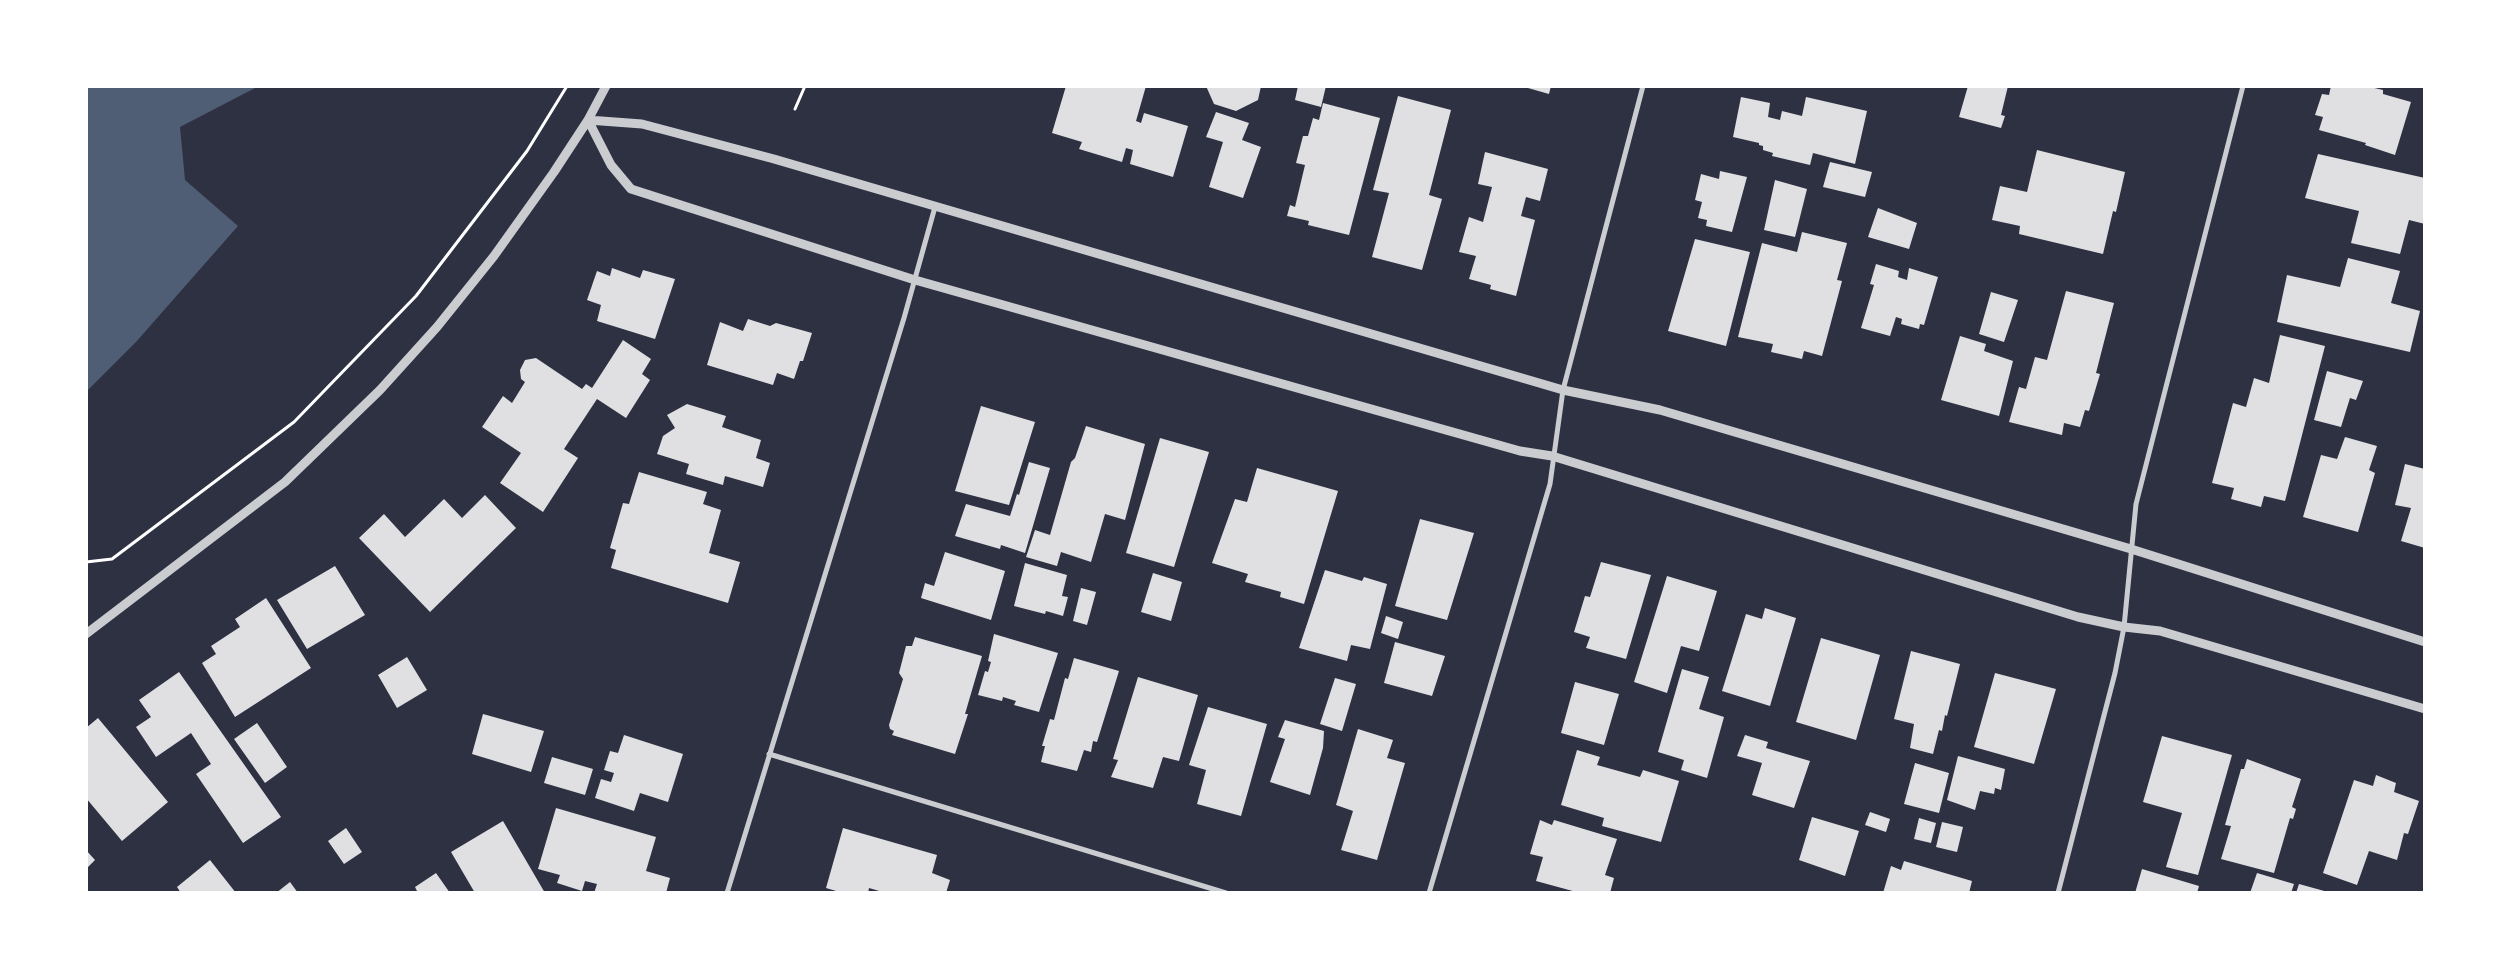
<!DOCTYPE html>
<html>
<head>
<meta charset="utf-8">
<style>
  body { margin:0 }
  #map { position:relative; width:2511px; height:979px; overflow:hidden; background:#2d3142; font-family:Helvetica,sans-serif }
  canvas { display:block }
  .frame { position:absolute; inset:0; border:88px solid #fff; pointer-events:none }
</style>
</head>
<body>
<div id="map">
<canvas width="2511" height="979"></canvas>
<div class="frame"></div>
</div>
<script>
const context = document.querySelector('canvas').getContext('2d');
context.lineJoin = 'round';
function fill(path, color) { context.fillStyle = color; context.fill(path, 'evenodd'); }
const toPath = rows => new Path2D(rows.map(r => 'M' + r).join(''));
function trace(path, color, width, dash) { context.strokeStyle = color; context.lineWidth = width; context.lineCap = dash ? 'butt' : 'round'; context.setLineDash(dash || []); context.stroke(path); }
const water = toPath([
  [86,86,259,86,180,127,185,180,238,226,136,342,86,392]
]);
const building = toPath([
  [1066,86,1146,86,1136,121,1141,123,1144,113,1188,126,1173,177,1130,164,1133,150,1126,148,1122,162,1079,149,1082,142,1052,133],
  [1206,86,1261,86,1258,100,1236,111,1214,104],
  [1298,86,1326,86,1321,107,1295,100],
  [1521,86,1551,86,1549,94],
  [1968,86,2008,86,2001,115,2005,116,2001,128,1959,117],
  [2331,86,2366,86,2383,90,2383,94,2411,102,2395,155,2365,145,2366,143,2319,130,2323,117,2315,115,2322,94,2329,95],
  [1398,96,1451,110,1429,195,1442,199,1422,270,1372,257,1389,193,1373,190],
  [1741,97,1770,103,1768,117,1780,120,1782,111,1802,116,1806,97,1867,111,1855,164,1813,153,1810,165,1772,156,1773,153,1763,150,1763,146,1759,145,1759,143,1733,137],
  [1323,103,1380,118,1349,235,1308,225,1309,221,1287,216,1290,205,1295,207,1305,165,1296,163,1303,136,1308,136,1313,118,1319,120],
  [1216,112,1249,123,1242,140,1261,147,1243,198,1209,187,1223,142,1206,137],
  [2037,150,2125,172,2116,212,2113,211,2103,254,2019,234,2020,226,1992,220,2000,186,2027,192],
  [1485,152,1548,169,1540,201,1526,197,1521,216,1535,220,1516,296,1490,289,1491,285,1469,279,1476,256,1459,252,1469,217,1483,222,1492,187,1478,184],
  [2318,154,2425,178,2425,224,2409,220,2400,254,2351,243,2359,211,2305,198],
  [1830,162,1872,172,1865,197,1823,187],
  [1720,171,1747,177,1732,232,1706,226,1707,220,1698,218,1702,202,1695,200,1701,174,1719,179],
  [1775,180,1807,189,1795,237,1764,230],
  [1878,208,1917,223,1909,249,1868,237],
  [1802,232,1847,243,1837,280,1842,281,1822,356,1804,351,1802,359,1771,352,1773,344,1738,337,1762,243,1797,252],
  [1695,239,1750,252,1726,346,1668,331],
  [2348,258,2400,271,2391,303,2420,311,2410,352,2277,322,2287,275,2340,287],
  [1876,264,1899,271,1898,277,1907,280,1909,268,1938,277,1924,325,1920,324,1919,329,1901,324,1902,319,1896,317,1890,336,1861,328,1874,285,1870,284],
  [612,268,640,278,643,270,675,279,655,339,597,321,601,305,587,300,597,271,610,276],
  [2066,291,2114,303,2096,373,2100,374,2089,411,2085,410,2080,427,2064,423,2062,435,2009,422,2019,387,2026,389,2035,357,2047,360],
  [1991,292,2018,300,2004,342,1979,334],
  [748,319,770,326,776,323,812,333,803,361,800,361,794,379,777,373,773,385,707,365,720,322,743,331],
  [2280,335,2325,346,2285,501,2264,496,2261,507,2231,499,2234,488,2212,483,2233,403,2246,407,2254,378,2269,383],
  [1960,336,1986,344,1984,351,2013,361,1999,416,1941,400],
  [623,340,651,359,642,374,650,380,626,418,597,399,564,449,578,458,543,512,500,483,521,453,482,427,503,396,512,403,525,382,521,379,520,370,525,360,536,358,582,389,586,384,592,388],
  [2327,371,2363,381,2356,400,2350,398,2341,427,2314,420],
  [687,404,726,416,722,427,761,440,756,458,770,463,763,487,725,476,723,485,686,474,689,464,657,454,663,436,675,428,667,415],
  [981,406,1035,422,1009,505,955,491],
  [1086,426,1145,444,1125,520,1105,514,1091,562,1061,552,1057,566,1026,557,1035,530,1050,535,1071,462,1075,458],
  [2345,437,2377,446,2369,470,2375,473,2358,532,2303,517,2321,455,2337,459],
  [1160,438,1209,452,1174,567,1126,553],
  [1029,462,1050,468,1025,553,1001,545,1000,549,955,536,966,504,1010,516,1017,494,1019,495],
  [2405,464,2425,469,2425,548,2401,541,2411,508,2395,505],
  [1257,468,1338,491,1304,604,1280,597,1281,592,1245,582,1248,574,1212,563,1235,499,1247,502],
  [639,472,707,492,703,504,721,510,709,553,740,562,728,603,611,568,616,550,610,548,623,503,629,504],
  [485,495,516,528,430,612,359,538,384,514,405,537,444,499,462,518],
  [1420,519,1474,533,1447,620,1395,606],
  [945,552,1005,571,991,620,921,598,925,583,934,586],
  [1601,562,1651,575,1626,659,1586,648,1590,637,1574,632,1585,596,1590,597],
  [1025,563,1067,575,1062,596,1068,597,1063,616,1046,611,1045,614,1014,606],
  [335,566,365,615,307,649,277,600],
  [1325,570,1362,581,1364,577,1387,584,1370,649,1351,645,1347,661,1299,648],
  [1153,573,1182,582,1171,621,1141,612],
  [1667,576,1717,591,1699,651,1681,646,1667,693,1634,682],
  [1081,588,1096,592,1087,625,1073,621],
  [266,598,311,668,235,717,202,663,216,654,211,646,240,627,235,619],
  [1765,608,1796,618,1770,706,1722,691,1746,614,1762,619],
  [1386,616,1403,622,1398,639,1381,633],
  [994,634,1058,653,1039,712,1014,705,1016,701,1003,697,1002,701,978,695,985,671,988,672,991,662,988,661],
  [915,637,982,656,965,714,968,714,955,754,892,735,894,731,890,729,889,725,903,679,899,673,906,646,912,646],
  [1821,638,1880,655,1856,740,1796,722],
  [1395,642,1445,656,1432,696,1384,683],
  [1911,651,1960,664,1947,716,1945,715,1942,731,1939,730,1933,754,1910,748,1914,724,1894,719],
  [407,657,427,690,397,708,378,675],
  [1074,658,1119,671,1097,742,1093,741,1091,752,1084,750,1077,771,1041,762,1045,746,1042,746,1050,719,1054,720,1065,678,1068,679],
  [1682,669,1709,677,1699,709,1724,717,1707,778,1681,770,1684,760,1658,752],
  [179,672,281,817,243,843,196,774,211,764,191,733,156,757,136,727,151,717,139,700],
  [1995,673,2056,689,2034,764,1974,747],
  [1138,677,1198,695,1179,761,1163,757,1153,788,1111,777,1118,760,1113,759],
  [1335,678,1356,684,1342,731,1320,724],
  [1575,682,1619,694,1604,745,1561,733],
  [1208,707,1267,724,1241,816,1197,804,1206,770,1189,765],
  [483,714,544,731,531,772,472,754],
  [98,718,168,802,122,841,86,798,86,728],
  [1285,720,1324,731,1323,748,1310,795,1270,782,1285,739,1278,737],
  [257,723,287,767,265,783,234,739],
  [1358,729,1393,740,1387,758,1405,763,1377,860,1341,850,1353,811,1336,805],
  [624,735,683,754,668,802,640,793,634,811,595,798,601,779,611,782,614,773,604,770,610,751,618,753],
  [1745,735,1768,742,1766,748,1810,761,1794,808,1752,795,1762,763,1737,756],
  [2162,736,2232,755,2198,875,2166,867,2182,813,2143,802],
  [1577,750,1600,757,1597,765,1640,777,1643,770,1679,781,1661,842,1602,826,1604,818,1561,805],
  [1958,756,2005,769,2001,790,1995,788,1994,794,1980,791,1975,810,1947,800],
  [552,757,593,769,585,795,544,783],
  [2247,759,2301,779,2292,807,2296,809,2293,819,2290,818,2274,873,2221,859,2231,826,2225,825,2241,769,2244,769],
  [1915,763,1949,773,1939,813,1904,804],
  [2376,775,2396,783,2394,792,2419,801,2408,834,2404,833,2397,860,2369,851,2357,885,2323,873,2354,780,2373,786],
  [556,808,656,837,646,871,670,878,666,893,594,893,597,884,585,881,582,891,557,883,560,875,538,869],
  [1870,812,1890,819,1886,832,1865,825],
  [1812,817,1859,831,1845,876,1799,860],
  [1919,818,1936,823,1931,843,1914,839],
  [1540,820,1552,825,1554,820,1617,839,1605,875,1614,878,1610,893,1580,893,1536,881,1543,857,1530,854],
  [503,821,545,893,475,893,451,852],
  [1942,822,1963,827,1957,852,1936,847],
  [346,828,362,852,344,864,328,841],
  [843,828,937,855,932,873,950,880,946,893,886,893,869,888,868,893,843,893,826,888],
  [86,850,95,860,86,869],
  [210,860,236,893,181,893,177,887],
  [1904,861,1972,881,1969,893,1883,893,1891,866,1901,870],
  [2142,869,2199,886,2197,893,2135,893],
  [436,873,450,893,418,893,415,887],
  [2257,873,2294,884,2291,893,2250,893],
  [290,882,298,893,276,893],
  [2299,884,2328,892,2328,893,2296,893]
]);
const path = toPath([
  [795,109,805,86],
  [86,562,112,559,294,422,416,296,527,151,567,86]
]);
const minor = toPath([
  [769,754,1226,893],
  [727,893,904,318,935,207],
  [1429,893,1550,484,1563,390,1643,86],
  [2058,893,2115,673,2124,627,2136,504,2243,86]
]);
const tertiary = toPath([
  [588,120,611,165,631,189,915,280,1520,451,1552,456,2078,617,2124,627,2160,631,2425,709],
  [588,120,642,124,774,159,1563,390,1660,410,2131,549,2425,642],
  [86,634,285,482,380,390,437,327,494,256,554,172,588,120,606,86]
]);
fill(water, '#4f5d75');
fill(building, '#e0e0e3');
trace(path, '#fff', 3);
trace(minor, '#caccd0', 5);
trace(tertiary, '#caccd0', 9);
</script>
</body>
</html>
